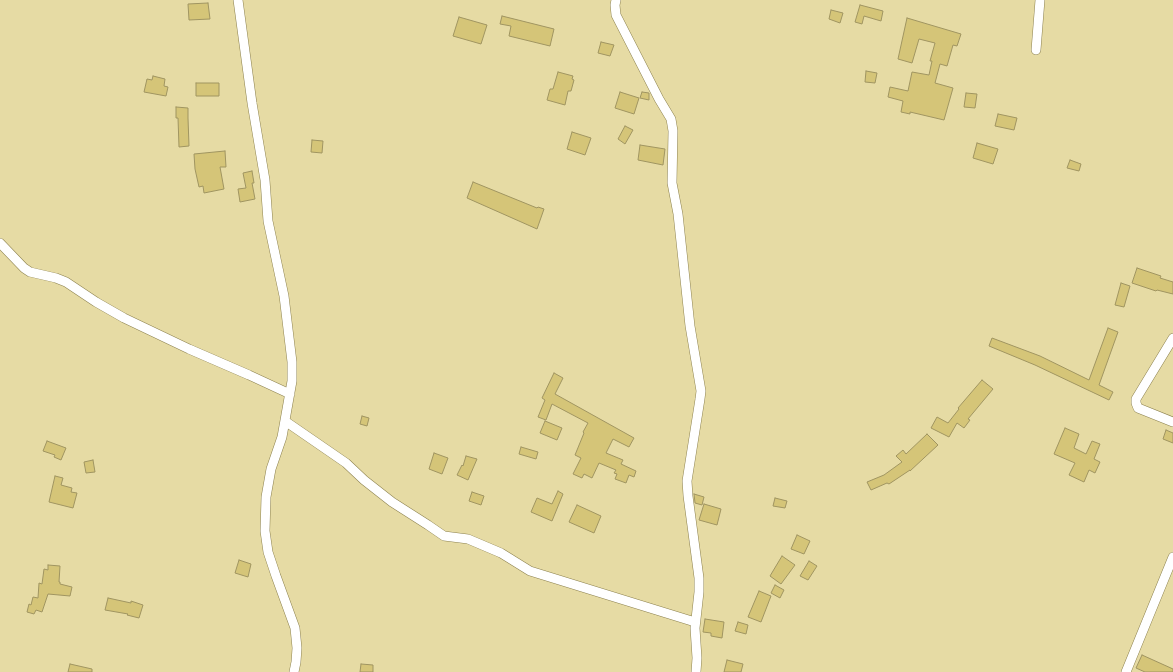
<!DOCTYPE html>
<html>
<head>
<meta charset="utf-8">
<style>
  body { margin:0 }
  canvas { display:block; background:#e6dba4 }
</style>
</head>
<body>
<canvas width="1173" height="672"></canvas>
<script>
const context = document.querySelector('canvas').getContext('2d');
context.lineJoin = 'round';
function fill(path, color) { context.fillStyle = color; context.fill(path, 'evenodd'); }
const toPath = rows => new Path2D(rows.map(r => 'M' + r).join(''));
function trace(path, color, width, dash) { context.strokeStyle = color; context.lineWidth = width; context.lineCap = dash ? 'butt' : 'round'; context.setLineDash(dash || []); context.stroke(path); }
const building = toPath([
  [208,3,210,19,189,20,188,4,208,3],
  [860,5,883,11,881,21,864,16,862,24,855,22,860,5],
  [831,10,843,13,840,23,829,19,831,10],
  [502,16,554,29,550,46,509,36,511,26,500,24,502,16],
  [459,17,487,25,481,44,453,36,459,17],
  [907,18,961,34,957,46,953,45,947,66,940,64,935,83,953,88,944,120,910,112,910,114,901,112,903,101,888,97,890,87,908,91,912,72,929,75,932,61,930,61,935,43,919,39,912,63,898,59,907,18],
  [601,42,614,45,610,56,598,53,601,42],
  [866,71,877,73,875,83,865,82,866,71],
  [558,72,573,76,572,79,574,80,571,91,568,91,565,105,547,100,550,89,553,89,558,72],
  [153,76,165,79,164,86,168,87,166,96,144,92,147,79,152,80,153,76],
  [196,83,219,83,219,96,196,96,196,83],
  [620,92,639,98,634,114,615,108,620,92],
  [642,92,649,93,649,100,640,98,642,92],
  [966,93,977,94,975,108,964,107,966,93],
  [176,107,188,108,188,118,189,146,179,147,178,118,176,118,176,107],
  [998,114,1017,118,1014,130,995,126,998,114],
  [625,126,633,130,625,144,618,139,625,126],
  [572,132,591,138,585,155,567,149,572,132],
  [312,140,323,141,322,153,311,152,312,140],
  [977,143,998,149,993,164,973,158,977,143],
  [640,145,665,149,663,165,638,160,640,145],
  [225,151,226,167,220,167,224,189,204,193,203,186,199,187,195,169,194,154,225,151],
  [1070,160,1081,164,1079,171,1067,168,1070,160],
  [252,171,254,183,252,183,255,199,240,202,238,189,246,188,243,173,252,171],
  [473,182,537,208,538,207,544,209,537,229,467,198,473,182],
  [1137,268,1161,276,1160,278,1173,282,1173,294,1157,290,1156,291,1132,283,1137,268],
  [1121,283,1130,286,1124,307,1115,305,1121,283],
  [1108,328,1118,332,1099,385,1113,392,1109,400,1035,365,989,346,992,338,1040,356,1089,380,1108,328],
  [554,373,563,378,555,394,634,438,629,447,613,439,606,453,623,460,621,464,636,471,634,477,629,475,626,483,615,479,617,474,614,473,616,470,599,463,592,478,584,474,582,478,573,474,581,458,575,455,584,433,583,432,588,423,552,404,546,420,538,417,545,400,542,398,554,373],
  [982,380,993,389,968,419,970,420,964,428,957,423,949,437,931,428,937,417,948,423,959,409,958,408,982,380],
  [362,416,369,418,367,426,360,424,362,416],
  [545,421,562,428,557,440,540,433,545,421],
  [1065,428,1079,434,1074,448,1086,454,1092,441,1100,444,1094,459,1100,462,1095,473,1089,470,1084,482,1069,475,1075,463,1054,454,1065,428],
  [1166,430,1173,433,1173,443,1163,439,1166,430],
  [927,434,938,445,910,471,910,470,889,484,887,483,871,490,867,482,884,475,902,462,896,456,903,450,906,454,927,434],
  [47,441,66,448,61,460,54,457,55,455,43,451,47,441],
  [521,447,538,452,536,459,519,454,521,447],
  [434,453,448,458,442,474,429,469,434,453],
  [466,456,477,459,468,480,457,475,462,465,463,466,466,456],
  [93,460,95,472,86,473,84,462,93,460],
  [55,476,63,478,61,485,72,488,71,492,77,493,73,508,49,502,55,476],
  [558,491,563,494,552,521,531,512,537,498,552,504,558,491],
  [472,492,484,496,481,505,469,501,472,492],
  [694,494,704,497,702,505,695,503,694,494],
  [775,498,787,501,785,508,773,506,775,498],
  [704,504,721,509,717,525,699,520,704,504],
  [577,505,601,516,594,533,569,522,577,505],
  [797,535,810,541,804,554,791,549,797,535],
  [782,556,795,565,781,584,770,576,782,556],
  [239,560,251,564,248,577,235,573,239,560],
  [809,561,817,566,808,580,800,576,809,561],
  [48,565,60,566,59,582,60,582,60,584,72,587,70,596,48,594,42,612,36,610,34,614,27,612,29,604,31,605,33,597,38,598,39,583,42,584,44,569,48,570,48,565],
  [775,585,784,590,780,598,771,593,775,585],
  [759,591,771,596,761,622,748,617,759,591],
  [108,598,131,603,131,601,143,605,139,618,127,615,128,614,105,610,108,598],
  [705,619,724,622,722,638,711,636,711,633,703,632,705,619],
  [738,622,748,625,746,634,735,631,738,622],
  [1142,655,1173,669,1173,672,1145,672,1136,668,1142,655],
  [727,660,743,664,741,672,724,672,727,660],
  [70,664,92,669,92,672,68,672,70,664],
  [361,664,373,665,373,672,360,672,361,664]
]);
const street = toPath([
  [238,0,252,103,265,180,268,221,284,296,292,362,292,381,282,437,271,469,266,497,265,531,268,552,276,576,295,628,297,648,296,662,294,672],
  [616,0,615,5,616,15,659,99,671,119,673,131,672,183,678,214,690,326,701,391,700,399,687,481,688,496,699,578,699,592,695,628,697,658,696,672],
  [1036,50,1040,0],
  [0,243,24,268,30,272,56,278,66,282,96,302,124,318,189,349,249,375,290,394],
  [1173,338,1136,399,1136,403,1138,408,1173,422],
  [285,421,346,463,364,480,392,502,428,525,444,536,468,539,501,553,530,571,695,622],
  [1126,672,1173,557]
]);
fill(building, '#d5c578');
trace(building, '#a09561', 1);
trace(street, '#8d824f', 10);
trace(street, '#fff', 9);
</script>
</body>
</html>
